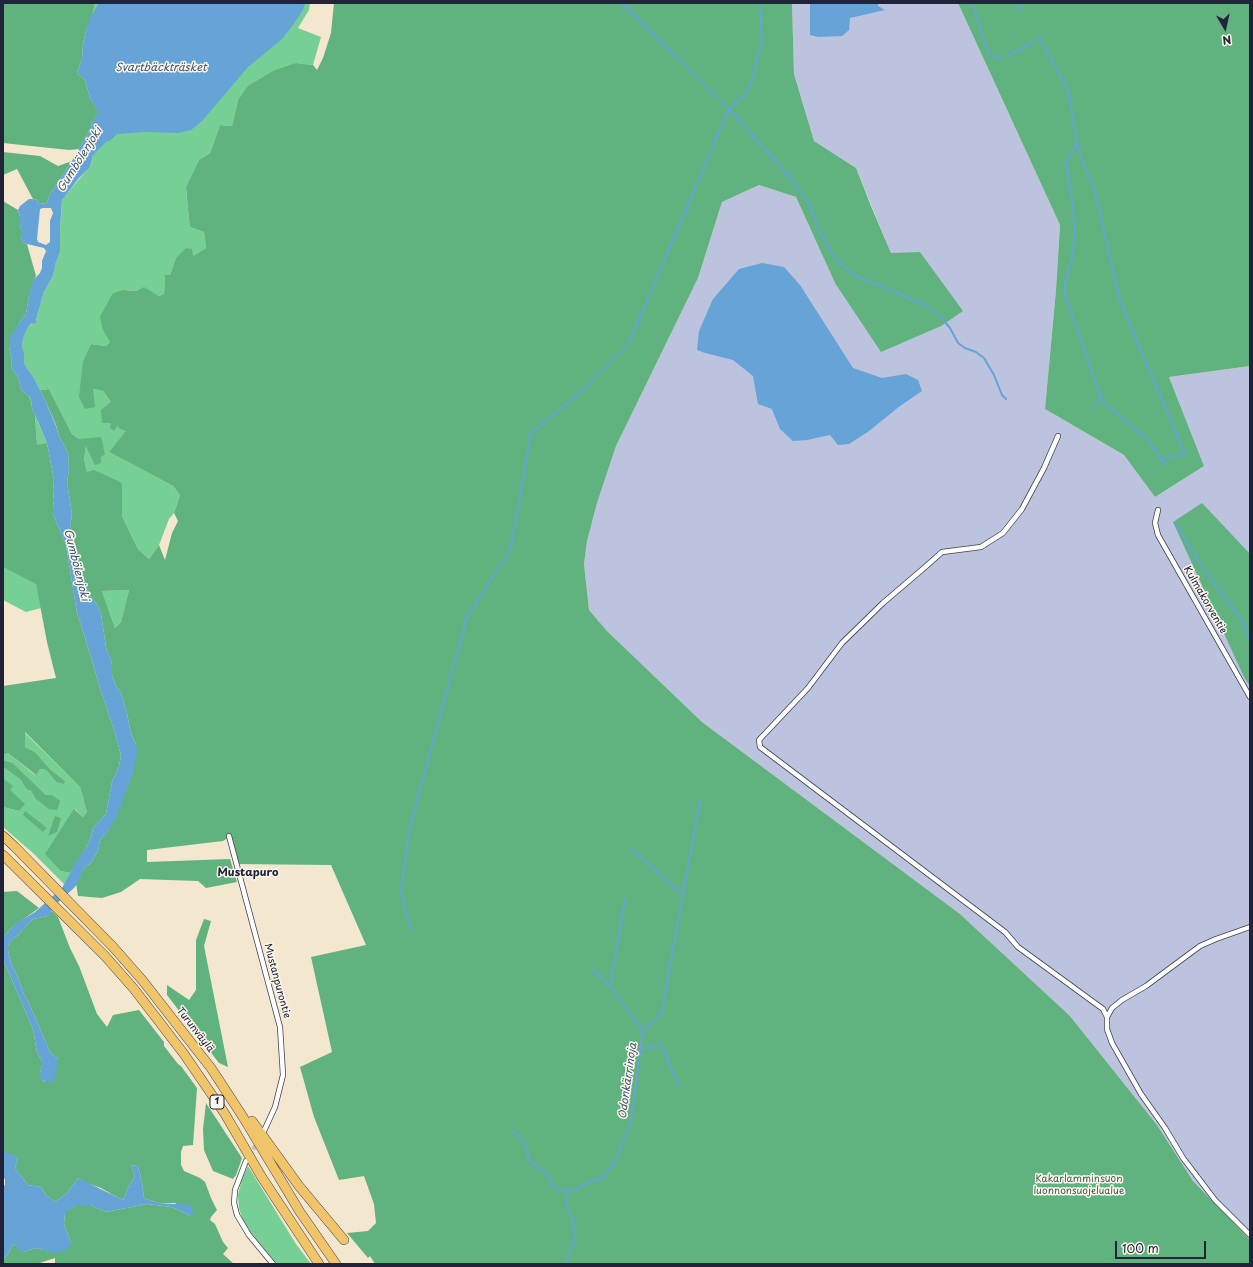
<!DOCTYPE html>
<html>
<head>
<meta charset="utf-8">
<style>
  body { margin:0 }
  #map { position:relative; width:1253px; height:1267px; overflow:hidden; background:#f3e7cf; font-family:"Playpen Sans",sans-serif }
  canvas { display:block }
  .frame { position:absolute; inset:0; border:4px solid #22223b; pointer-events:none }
  .north { position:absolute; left:1205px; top:8px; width:40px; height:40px; -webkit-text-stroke:3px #fbf7ec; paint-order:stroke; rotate:171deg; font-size:11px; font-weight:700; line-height:16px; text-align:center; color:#22223b }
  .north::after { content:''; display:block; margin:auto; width:14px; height:18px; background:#22223b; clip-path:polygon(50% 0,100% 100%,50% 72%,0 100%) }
  .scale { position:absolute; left:1115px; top:1241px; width:91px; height:18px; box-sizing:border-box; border:2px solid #22223b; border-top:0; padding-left:5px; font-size:12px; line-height:14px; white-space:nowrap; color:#22223b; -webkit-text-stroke:3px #fbf7ec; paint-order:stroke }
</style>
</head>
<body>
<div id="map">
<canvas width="1253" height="1267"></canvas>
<div class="frame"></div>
<div class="north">N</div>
<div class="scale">100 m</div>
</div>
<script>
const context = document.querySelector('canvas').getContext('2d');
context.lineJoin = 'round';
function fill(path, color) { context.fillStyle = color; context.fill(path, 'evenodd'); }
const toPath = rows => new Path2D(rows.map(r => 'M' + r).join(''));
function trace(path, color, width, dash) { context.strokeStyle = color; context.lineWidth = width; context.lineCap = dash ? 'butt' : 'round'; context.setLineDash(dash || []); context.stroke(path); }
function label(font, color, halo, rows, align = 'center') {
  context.font = font + ' "Playpen Sans",sans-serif'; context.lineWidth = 3; context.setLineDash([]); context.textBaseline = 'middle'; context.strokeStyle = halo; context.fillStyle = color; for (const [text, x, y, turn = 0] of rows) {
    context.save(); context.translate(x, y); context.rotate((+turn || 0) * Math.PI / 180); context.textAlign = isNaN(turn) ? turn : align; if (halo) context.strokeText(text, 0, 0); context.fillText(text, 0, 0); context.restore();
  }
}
const industrial = toPath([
  [792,3,958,3,1060,225,1056,290,1045,409,1124,455,1155,497,1204,466,1169,377,1250,366,1250,1240,1193,1181,1157,1125,1070,1016,960,914,702,722,607,631,589,610,584,564,587,541,597,503,616,446,698,278,722,202,759,185,796,197,835,283,891,253,856,168,814,141,794,74]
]);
const green = toPath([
  [95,3,310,3,309,10,298,28,321,37,313,65,296,63,238,100,232,126,220,125,210,153,199,160,186,187,189,221,190,227,204,232,206,248,193,256,176,258,170,275,165,276,164,294,159,296,152,292,124,290,103,330,111,341,106,346,91,344,83,361,93,389,103,391,111,402,111,423,119,425,127,431,109,452,173,486,180,495,174,513,169,519,159,545,149,559,138,549,122,516,122,483,87,472,84,459,86,445,101,457,79,439,72,434,49,389,40,390,34,378,25,365,24,360,24,352,22,347,23,339,28,327,37,320,37,316,44,292,53,276,56,262,60,252,60,229,62,200,64,197,91,165,93,155,93,13],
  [35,415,39,425,47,443,37,446],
  [3,567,36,583,41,608,26,612,3,600],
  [129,590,121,622,115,628,102,591],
  [24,732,80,787,87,812,83,817,75,809,61,871,70,873,66,882,64,884,34,854,3,827,3,807,19,811,9,790,12,786,3,778,3,767,21,780,26,789,31,791,35,798,52,795,46,795,13,763,3,760,3,755,8,753,35,775,40,769,46,770,56,782,65,781,50,769,35,752,25,747],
  [248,1166,296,1244,311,1264,277,1264,249,1230,242,1218,239,1208,238,1195,242,1179]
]);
const forest = toPath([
  [3,3,95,3,93,13,86,31,83,44,82,59,77,73,85,80,90,98,97,109,97,115,92,123,91,128,79,149,69,150,3,143],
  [334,3,792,3,794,74,814,141,856,168,871,206,891,253,920,252,963,311,941,326,881,352,835,283,796,197,759,185,722,202,698,278,616,446,597,503,587,541,584,564,589,610,607,631,702,722,960,914,1070,1016,1157,1125,1193,1181,1250,1240,1250,1264,375,1264,370,1256,368,1258,347,1233,368,1231,376,1223,374,1204,364,1176,339,1180,314,1117,300,1067,332,1052,311,957,366,945,331,865,236,864,229,837,223,841,147,850,147,862,230,859,237,882,206,888,198,881,140,879,121,892,102,898,78,896,76,883,85,867,91,863,98,851,100,840,108,831,136,744,131,734,127,713,121,693,116,686,112,675,112,664,106,647,101,614,97,604,89,595,78,562,76,546,69,536,72,514,67,482,69,470,68,453,59,436,56,425,45,400,40,390,49,389,72,434,79,439,101,437,105,454,101,457,101,463,95,465,86,446,84,459,87,472,94,470,122,483,122,516,138,549,149,559,159,545,165,560,172,533,178,521,174,513,180,495,173,486,109,452,126,431,119,428,118,425,114,431,110,428,111,423,102,423,101,410,111,402,103,391,93,389,95,407,85,409,79,397,83,361,91,344,106,346,110,342,103,330,100,317,113,293,124,290,137,291,144,287,159,296,164,294,165,275,170,275,176,258,186,248,192,249,193,256,206,248,204,232,190,227,189,221,186,187,199,160,210,153,220,125,232,126,238,100,248,86,273,71,296,63,313,65,317,70,323,58,331,33],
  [129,590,121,622,115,628,102,591],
  [958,3,1250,3,1250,366,1169,377,1204,466,1155,497,1124,455,1045,409,1056,290,1060,225],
  [3,152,40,156,58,166,72,161,50,194,47,203,39,204,37,200,33,199,17,169,3,175],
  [3,201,18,210,20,217,20,225,21,229,21,238,23,243,27,244,36,276,34,279,29,296,26,314,19,323,9,347,12,360,11,366,19,380,21,390,29,396,31,401,32,408,35,415,37,445,47,443,54,480,53,490,54,500,53,507,53,514,66,545,77,613,92,660,99,685,114,730,121,755,119,766,112,782,106,814,93,828,91,837,87,846,70,873,61,871,45,854,74,809,83,817,87,812,80,787,25,732,25,747,35,752,50,769,65,781,64,784,56,782,46,770,40,769,36,775,8,753,3,755,3,686,56,678,47,642,36,584,3,567],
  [1202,503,1250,554,1250,686,1244,677,1173,522],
  [3,760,13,763,46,795,52,795,60,801,57,810,49,809,35,798,31,791,26,789,21,780,3,767],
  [3,778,13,786,10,790,25,804,19,811,3,807],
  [25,811,47,828,43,832,23,815],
  [55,816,61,818,57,832,48,836],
  [17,891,39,908,11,928,3,938,3,892],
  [52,911,58,917,70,948,79,966,97,1014,107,1027,113,1015,139,1010,164,1042,164,1046,178,1064,181,1066,197,1088,193,1145,183,1146,181,1152,181,1165,184,1171,200,1178,205,1182,211,1198,217,1210,211,1217,210,1220,215,1224,223,1242,228,1248,223,1254,234,1264,55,1264,55,1258,37,1264,3,1264,3,1259,9,1253,11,1247,15,1244,24,1252,35,1248,43,1250,71,1243,64,1224,65,1212,76,1205,90,1205,106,1212,147,1204,172,1207,191,1216,175,1203,159,1203,144,1198,142,1182,138,1166,131,1165,135,1176,128,1188,123,1200,113,1195,101,1188,87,1183,78,1178,67,1193,55,1202,46,1195,41,1187,28,1185,15,1168,18,1158,3,1152,3,959,33,1029,37,1052,42,1061,42,1066,40,1073,42,1080,45,1082,58,1059,50,1052,29,1003,24,994,18,978,11,963,8,951,8,946,11,940,17,936,33,919,48,916],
  [204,919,211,921,204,946,228,1067,219,1063,167,995,167,985,189,1000,196,990,196,940],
  [206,1103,242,1158,236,1175,233,1179,213,1171,204,1150,203,1129]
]);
const water = toPath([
  [99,3,305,3,303,10,293,25,282,39,248,67,202,121,191,130,178,133,145,132,117,134,111,140,106,142,93,155,91,164,89,168,79,178,62,200,60,229,60,252,56,262,53,276,44,292,37,316,36,323,31,324,28,327,23,339,22,347,24,352,24,360,25,365,34,378,45,400,56,426,59,436,68,453,69,470,67,482,72,514,69,536,76,546,78,562,89,595,97,604,101,614,106,647,112,664,112,675,116,686,121,693,127,713,131,734,136,744,137,752,133,773,117,816,108,831,100,840,98,851,91,863,85,867,75,887,52,908,51,913,48,916,33,919,17,936,11,940,8,946,8,951,11,963,18,978,24,994,29,1003,50,1052,58,1059,56,1074,54,1080,48,1083,42,1080,40,1077,40,1073,42,1066,42,1061,37,1052,33,1029,3,959,3,938,11,928,20,921,35,912,62,888,76,862,87,846,91,837,93,828,106,814,112,782,119,766,121,755,114,730,99,685,92,660,77,613,66,545,53,514,53,507,54,500,53,490,54,480,47,443,32,408,31,400,29,396,21,390,19,380,11,366,12,360,9,347,9,339,19,323,26,314,30,289,34,279,40,273,42,268,42,261,46,251,44,248,23,243,21,238,21,229,20,225,20,217,18,210,20,206,29,199,33,199,37,200,39,204,47,203,50,194,72,161,91,128,92,123,97,115,97,109,90,98,85,80,77,73,82,59,83,44,86,31,90,18],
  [43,208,51,208,53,213,50,221,50,242,46,245,38,242,37,239,40,209],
  [810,3,878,3,878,6,885,10,850,18,849,30,842,36,818,37,810,35],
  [762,263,784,267,800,285,853,368,882,378,906,374,918,380,922,391,900,406,869,431,849,444,838,445,830,435,807,440,793,441,780,429,772,409,758,404,753,376,733,360,705,353,697,350,699,331,713,299,739,269],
  [4,1151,18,1158,15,1168,28,1185,41,1187,46,1195,55,1202,67,1193,78,1178,123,1200,128,1188,135,1176,131,1165,138,1166,142,1182,144,1198,159,1203,191,1205,194,1212,191,1216,172,1207,147,1204,106,1212,90,1205,76,1205,65,1213,64,1224,71,1243,67,1250,54,1253,35,1248,24,1252,18,1250,15,1244,11,1247,9,1253,3,1259,3,1186,5,1185,5,1179,3,1178,3,1152]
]);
const stream = toPath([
  [622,3,729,109,788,175,809,204,820,232,831,252,839,262,854,275,923,304,940,316,950,328,958,343,965,348,976,352,984,358,994,375,1002,395,1006,399],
  [972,3,989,55,999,58,1002,57],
  [1017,3,1021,10],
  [1038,36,1067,87,1077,141,1076,145,1066,161,1066,165,1072,201,1075,232,1072,258,1065,284,1065,295,1100,395,1106,404,1147,439,1165,465],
  [1009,55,1033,42],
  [1077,141,1084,166,1093,184,1120,301,1185,454,1160,459],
  [1095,409,1100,395],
  [1176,525,1201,565,1244,624,1250,640],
  [630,848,683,895],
  [411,930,401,892,409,830,467,617,510,551,531,433,582,391,628,345,729,109,745,96,754,75,758,53,762,43,760,3],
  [593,970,610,986,643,1031],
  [610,986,625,899],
  [643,1031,661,1015,700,800],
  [640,1049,661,1045,679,1085],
  [512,1130,519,1136,526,1146,529,1161,547,1174,552,1185,556,1189,573,1191,590,1182,602,1178,614,1164,631,1121,643,1031],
  [565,1264,571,1247,575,1241,573,1219,567,1209,566,1191]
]);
const minorTunnel = toPath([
  [250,1155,258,1141]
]);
const minor = toPath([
  [1058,436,1044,468,1022,509,1003,533,981,547,942,552,924,568,883,603,842,643,808,688,759,740,760,747,1005,932,1018,947,1103,1009,1107,1017],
  [1158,510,1155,523,1158,535,1250,697],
  [229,836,280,1027,283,1075,275,1107,264,1131],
  [1250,927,1216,939,1200,946,1146,986,1122,1000,1112,1008,1107,1017,1107,1029,1112,1043,1141,1094,1165,1128,1183,1158,1215,1200,1250,1235],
  [246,1161,235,1190,234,1203,237,1215,249,1235,273,1264]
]);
const motorway = toPath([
  [3,836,15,847,114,948,143,981,196,1049,211,1068,243,1117,300,1212,336,1264],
  [3,855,105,956,134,989,184,1054,225,1114,261,1176,319,1264],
  [252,1121,299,1186,344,1240]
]);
const shields = [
  [217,1102,14]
];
const shieldNames = [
  ["1",217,1102]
];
const streetNames = [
  ["Kulmakorventie",1205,600,60],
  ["Mustanpurontie",277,981,75],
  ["Turunväylä",195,1030,52]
];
const parkNames = [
  ["Kakarlamminsuon",1079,1179],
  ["luonnonsuojelualue",1079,1191]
];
const waterNames = [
  ["Svartbäckträsket",161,68],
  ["Gumbölenjoki",80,160,-58],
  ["Gumbölenjoki",76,565,76],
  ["Odonkärrinoja",628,1081,-82]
];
const neighbourhoodNames = [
  ["Mustapuro",248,873]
];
fill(industrial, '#bbc3de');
fill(green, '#76cf94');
fill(forest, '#60b27e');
fill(water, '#66a3d7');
trace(stream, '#66a3d7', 2);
trace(minorTunnel, '#c9c0b1', 4.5, [4.5, 2]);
trace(minor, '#414051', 6);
trace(motorway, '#414051', 10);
trace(minor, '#fff', 4.5);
trace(motorway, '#f0c469', 9);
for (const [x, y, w] of shields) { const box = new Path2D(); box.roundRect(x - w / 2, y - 7, w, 14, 3); context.fillStyle = '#fbf7ec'; context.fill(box); trace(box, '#22223b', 1); }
label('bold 9px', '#22223b', null, shieldNames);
label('10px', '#22223b', '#fbf7ec', streetNames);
label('10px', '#3f5f5a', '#fbf7ec', parkNames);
label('italic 11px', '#3d5679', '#fbf7ec', waterNames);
label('bold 11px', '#22223b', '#fbf7ec', neighbourhoodNames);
</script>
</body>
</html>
